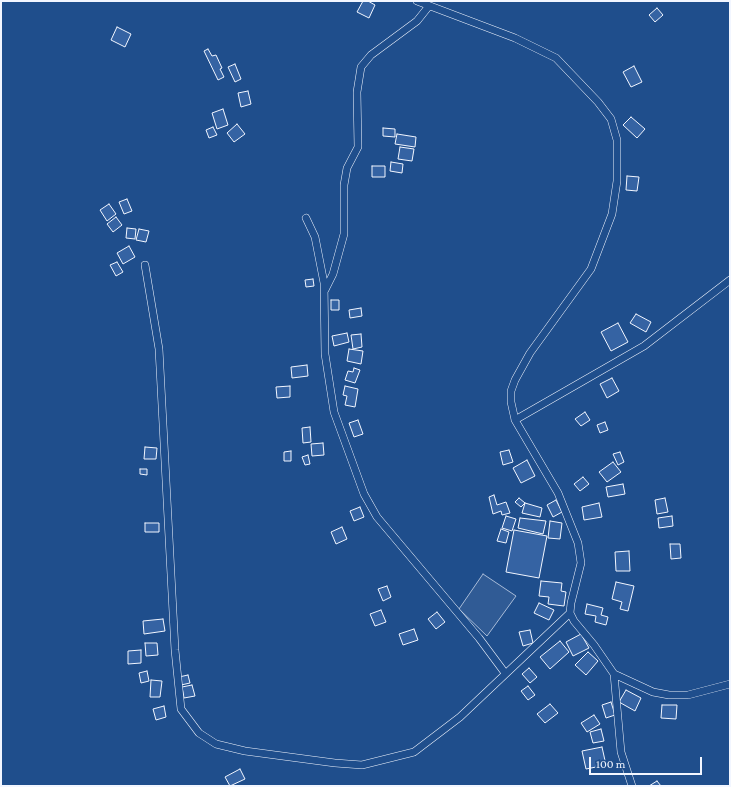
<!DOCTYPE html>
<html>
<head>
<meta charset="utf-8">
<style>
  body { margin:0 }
  #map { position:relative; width:731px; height:787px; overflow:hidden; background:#1f4e8c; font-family:"Crimson Pro",serif }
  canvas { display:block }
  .frame { position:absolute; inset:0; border:2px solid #f2f6ff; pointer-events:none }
  .scale { position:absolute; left:589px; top:757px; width:113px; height:18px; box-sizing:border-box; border:2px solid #f2f6ff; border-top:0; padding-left:5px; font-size:12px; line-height:14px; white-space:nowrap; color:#f2f6ff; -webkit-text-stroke:3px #1f4e8c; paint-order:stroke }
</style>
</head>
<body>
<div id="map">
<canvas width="731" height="787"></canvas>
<div class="frame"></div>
<div class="scale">100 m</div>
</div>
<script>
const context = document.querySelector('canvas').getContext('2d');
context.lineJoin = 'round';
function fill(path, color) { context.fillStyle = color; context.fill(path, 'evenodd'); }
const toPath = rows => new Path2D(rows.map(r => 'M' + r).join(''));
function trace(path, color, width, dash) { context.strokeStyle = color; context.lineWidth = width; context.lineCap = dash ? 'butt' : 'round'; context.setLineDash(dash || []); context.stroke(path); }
const green = toPath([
  [483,574,516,596,487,636,459,609,483,574]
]);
const building = toPath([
  [363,1,368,1,375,5,369,18,357,12,363,1],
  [657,8,663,15,655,22,649,15,657,8],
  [117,27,131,34,125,47,111,40,117,27],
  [208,49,212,56,216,55,222,68,220,69,224,77,218,80,204,51,208,49],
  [235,64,241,79,235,82,228,67,235,64],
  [634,66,642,82,631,87,623,72,634,66],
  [248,91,251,104,241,107,238,93,248,91],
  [223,109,228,125,217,129,212,113,223,109],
  [631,117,645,129,637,138,623,125,631,117],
  [237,124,245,134,234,142,227,133,237,124],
  [213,127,217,135,209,138,206,130,213,127],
  [383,128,395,129,395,137,383,136,383,128],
  [397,134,416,137,415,147,395,144,397,134],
  [400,147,414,149,412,161,398,159,400,147],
  [391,162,403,164,402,173,390,171,391,162],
  [372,166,385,166,385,177,372,177,372,166],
  [627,176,639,177,637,191,626,190,627,176],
  [127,199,132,211,124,214,119,202,127,199],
  [109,204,116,214,107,221,100,210,109,204],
  [116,217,122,225,113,232,107,224,116,217],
  [127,228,136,229,135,239,126,238,127,228],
  [139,229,149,231,146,242,136,240,139,229],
  [129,246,135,257,123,264,117,253,129,246],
  [117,262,123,272,116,276,110,265,117,262],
  [313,279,314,286,306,287,305,280,313,279],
  [331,300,339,300,339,310,331,310,331,300],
  [361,308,362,316,350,318,349,310,361,308],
  [636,314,651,322,646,332,630,323,636,314],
  [618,323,628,342,611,351,601,332,618,323],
  [347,333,349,342,334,346,332,336,347,333],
  [361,334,362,347,353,349,351,335,361,334],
  [349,349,363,351,361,364,347,361,349,349],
  [307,365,308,376,292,378,291,367,307,365],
  [354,368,360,370,355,383,345,380,348,371,353,372,354,368],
  [612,378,619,391,607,398,600,384,612,378],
  [290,386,290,397,277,398,276,387,290,386],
  [345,386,358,389,355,407,345,405,347,396,343,395,345,386],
  [585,412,590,420,581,426,575,419,585,412],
  [358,420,363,434,354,437,349,423,358,420],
  [605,422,608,430,600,433,597,425,605,422],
  [310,427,311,442,303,443,302,428,310,427],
  [323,443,324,455,312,456,311,444,323,443],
  [145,447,157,448,156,459,144,459,145,447],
  [509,450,513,462,503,465,500,452,509,450],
  [291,451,291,461,284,461,284,452,291,451],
  [620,452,624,462,618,465,613,454,620,452],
  [308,455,310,464,305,465,302,457,308,455],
  [527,460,535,476,521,483,513,468,527,460],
  [613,462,621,472,607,482,599,472,613,462],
  [140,469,147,469,147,475,140,474,140,469],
  [583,477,589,484,580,491,574,484,583,477],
  [623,484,625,494,608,497,606,487,623,484],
  [494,495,497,505,506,502,510,513,502,515,501,511,493,514,489,497,494,495],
  [519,498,525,503,521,507,515,502,519,498],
  [665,498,668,512,657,514,655,500,665,498],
  [556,500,562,512,553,517,547,505,556,500],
  [525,503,542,508,540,517,522,513,525,503],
  [599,503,602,517,584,520,582,507,599,503],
  [360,507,364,517,354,521,350,511,360,507],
  [506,516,516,519,512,531,502,528,506,516],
  [672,516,673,526,659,528,658,518,672,516],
  [520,518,546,521,543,534,518,528,520,518],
  [550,521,562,523,560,539,548,538,550,521],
  [145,523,159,523,159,532,145,532,145,523],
  [342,527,347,539,336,544,331,532,342,527],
  [501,529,509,532,506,543,497,541,501,529],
  [514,530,547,536,539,578,506,572,514,530],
  [670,544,680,544,681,558,671,559,670,544],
  [629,551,630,571,616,571,615,552,629,551],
  [541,581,562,583,561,591,566,592,564,606,548,604,549,597,539,596,541,581],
  [616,582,634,586,628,611,620,609,622,602,612,599,616,582],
  [387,586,391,597,383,601,378,589,387,586],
  [539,603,554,610,549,620,534,613,539,603],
  [587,604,603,608,601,615,608,617,606,625,595,622,596,616,585,614,587,604],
  [381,610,386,622,375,626,370,614,381,610],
  [437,612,445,622,436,629,428,619,437,612],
  [163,619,165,631,144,634,143,621,163,619],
  [414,629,418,640,403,645,399,634,414,629],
  [530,630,533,643,523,646,519,632,530,630],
  [581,634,589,648,573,656,566,642,581,634],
  [560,641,569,652,550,669,540,657,560,641],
  [145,643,157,643,158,655,146,656,145,643],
  [141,650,141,663,128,664,128,651,141,650],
  [588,652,598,661,586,675,575,665,588,652],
  [529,668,537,677,530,683,522,674,529,668],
  [147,671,149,681,141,683,139,673,147,671],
  [188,675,190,683,181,685,179,677,188,675],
  [151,680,162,681,160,697,150,697,151,680],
  [192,685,195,696,184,698,182,687,192,685],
  [528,686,535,695,528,700,521,691,528,686],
  [626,690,641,698,635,711,619,702,626,690],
  [611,702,615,715,606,718,602,705,611,702],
  [550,704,558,713,545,723,537,714,550,704],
  [662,705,677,705,676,719,661,718,662,705],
  [164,706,166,717,156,720,153,709,164,706],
  [594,715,600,724,587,732,581,723,594,715],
  [601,729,604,741,593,743,590,732,601,729],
  [602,747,606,765,586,769,582,751,602,747],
  [240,769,245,779,230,786,225,777,240,769],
  [657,781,661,786,649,786,657,781]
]);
const street = toPath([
  [417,1,515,38,556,58,598,102,611,119,617,140,617,181,612,214,591,269,530,353,515,380,511,391,511,402,515,420,558,493,578,543,581,563,571,603,570,613,574,621,594,645,614,674,621,752,632,786],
  [306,218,315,237,324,283,325,354,334,412,364,494,377,517,479,638,505,673],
  [145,265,159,349,175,650,181,709,199,733,216,744,245,751,335,763,362,765,414,752,460,717,570,613],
  [325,290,333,274,344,234,344,185,347,168,358,147,357,92,361,67,371,55,417,21,429,6],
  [515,420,644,346,730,280],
  [614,674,653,692,669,695,688,695,730,684]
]);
fill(green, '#305b95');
trace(green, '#a8bbd7', 1);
fill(building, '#3563a3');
trace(building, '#f2f6ff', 1);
trace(street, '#f2f6ff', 8);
trace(street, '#1f4e8c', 7);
</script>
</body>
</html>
